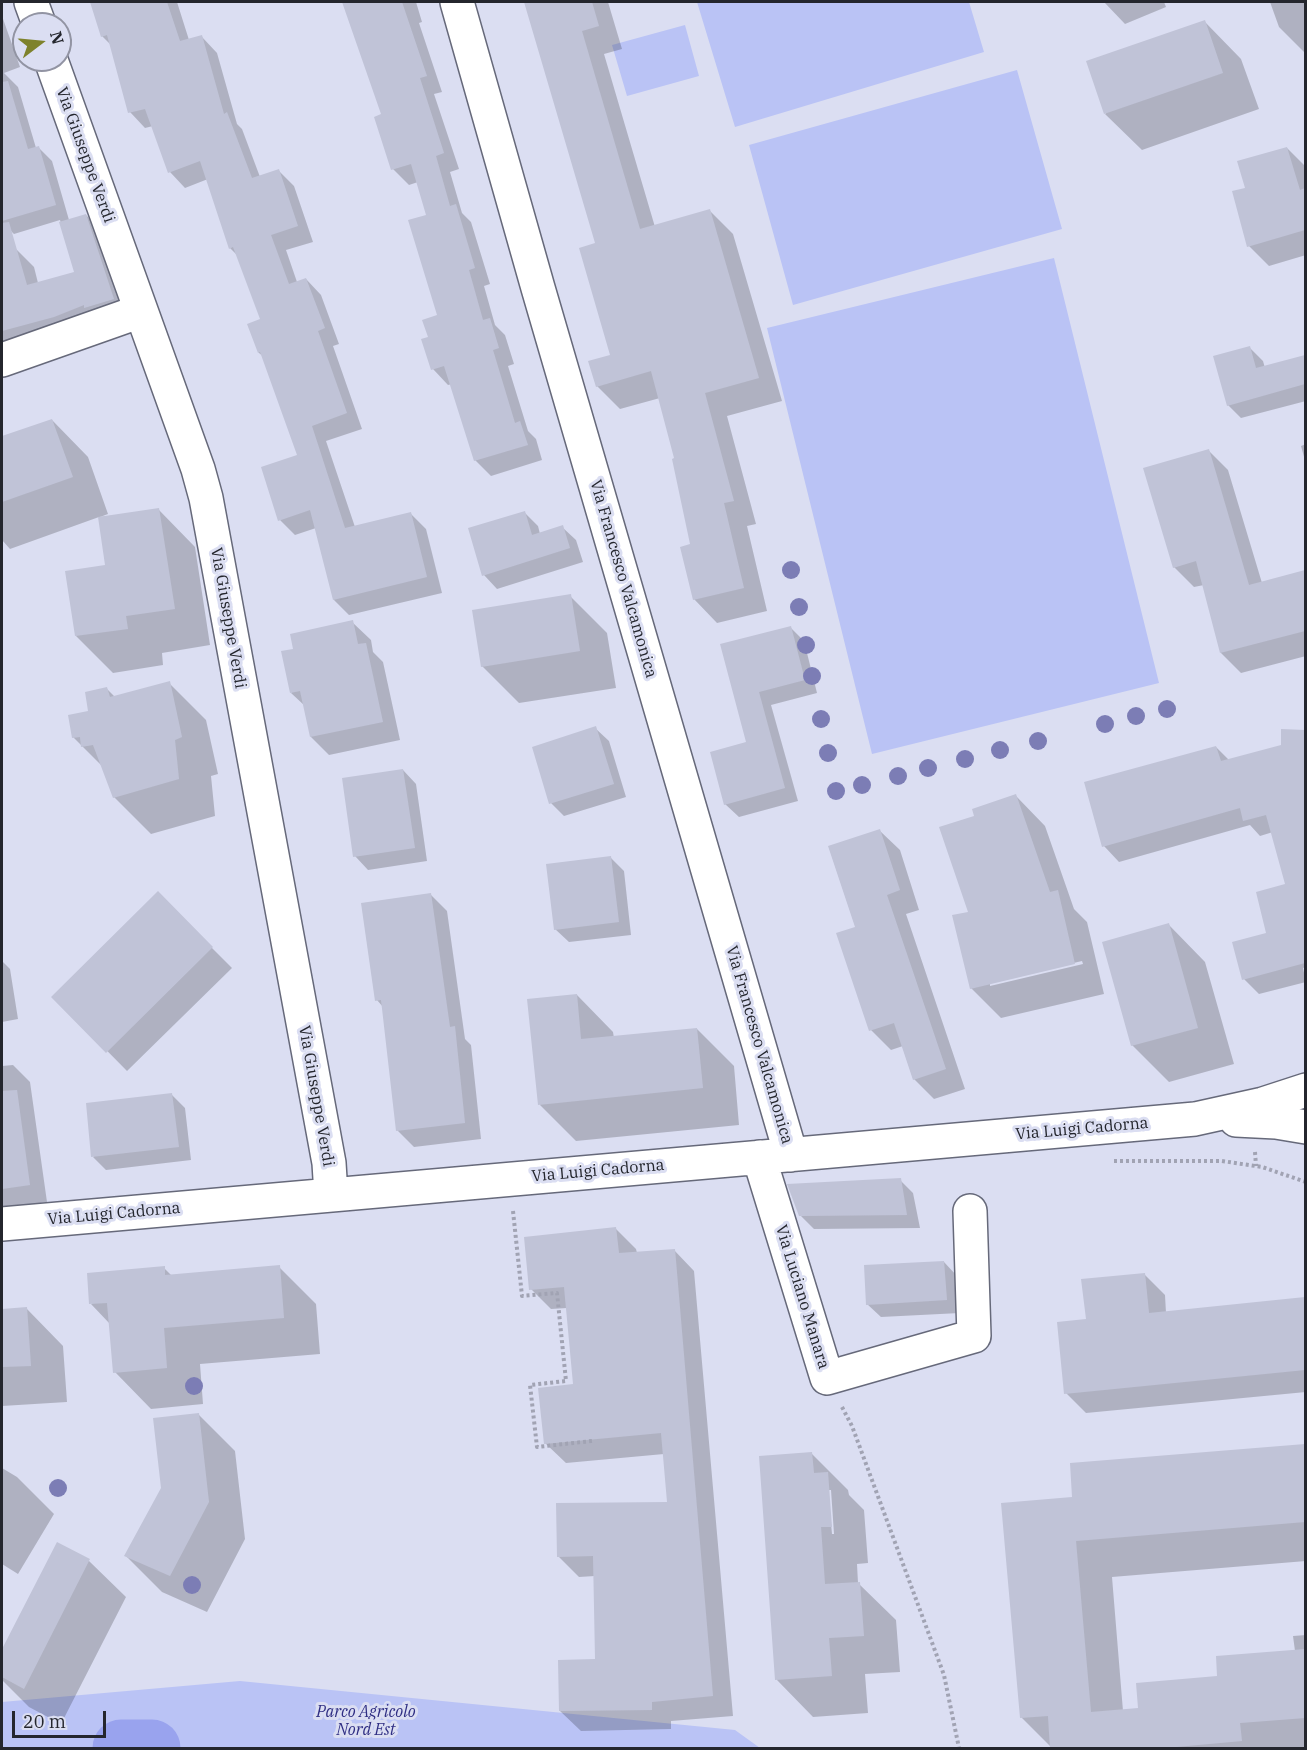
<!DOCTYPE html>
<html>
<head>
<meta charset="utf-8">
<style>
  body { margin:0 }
  #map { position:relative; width:1307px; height:1750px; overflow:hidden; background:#dbdef2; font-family:"IBM Plex Serif",serif }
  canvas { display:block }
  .frame { position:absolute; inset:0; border:3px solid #24262d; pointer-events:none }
  .north { position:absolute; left:12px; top:12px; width:60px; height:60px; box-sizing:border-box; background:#dbdef2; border:2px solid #9294a3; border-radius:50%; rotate:74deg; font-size:16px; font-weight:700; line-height:24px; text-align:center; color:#24262d }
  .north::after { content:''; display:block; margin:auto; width:21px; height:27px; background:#7e822c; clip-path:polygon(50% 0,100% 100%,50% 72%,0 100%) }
  .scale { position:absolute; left:12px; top:1711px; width:94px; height:27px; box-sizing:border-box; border:3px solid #24262d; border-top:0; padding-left:8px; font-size:18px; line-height:21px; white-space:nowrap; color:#24262d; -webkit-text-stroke:4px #dbdef2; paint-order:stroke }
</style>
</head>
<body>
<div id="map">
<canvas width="1307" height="1750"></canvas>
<div class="frame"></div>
<div class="north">N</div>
<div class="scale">20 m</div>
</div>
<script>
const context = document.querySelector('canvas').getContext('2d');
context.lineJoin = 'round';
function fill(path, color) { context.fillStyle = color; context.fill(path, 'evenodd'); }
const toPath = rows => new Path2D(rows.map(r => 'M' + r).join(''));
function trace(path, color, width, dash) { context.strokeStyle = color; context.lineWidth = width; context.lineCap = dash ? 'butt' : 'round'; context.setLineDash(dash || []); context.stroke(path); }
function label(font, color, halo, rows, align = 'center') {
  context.font = font + ' "IBM Plex Serif",serif'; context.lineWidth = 6; context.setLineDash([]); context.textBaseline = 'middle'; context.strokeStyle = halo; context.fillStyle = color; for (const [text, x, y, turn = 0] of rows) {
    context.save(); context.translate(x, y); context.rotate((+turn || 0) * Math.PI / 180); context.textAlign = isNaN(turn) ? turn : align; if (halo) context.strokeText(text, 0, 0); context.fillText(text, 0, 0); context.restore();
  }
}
const green = toPath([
  [697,2,969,2,984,52,735,127],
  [685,25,699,76,627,96,612,45],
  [1017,70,1062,229,793,305,749,145],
  [1054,258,1159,683,872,754,767,328],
  [240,1681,735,1730,760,1748,2,1748,2,1702]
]);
const shadow = toPath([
  [91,2,177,2,189,40,202,37,217,53,237,124,242,129,260,177,279,171,294,186,313,242,286,250,297,282,306,279,321,295,339,344,333,346,362,429,326,441,355,527,411,514,426,529,442,593,349,615,334,600,316,528,295,535,280,520,299,456,264,357,259,353,249,325,262,320,237,255,230,248,208,179,185,188,170,172,153,126,145,128,130,112,112,46,102,36],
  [344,2,416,2,422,22,419,23,442,92,434,94,459,169,450,172,462,213,471,222,490,284,484,286,495,325,505,335,514,364,508,366,528,431,536,439,542,460,491,476,475,460,452,384,448,385,433,369,430,338,438,316,428,216,418,182,409,185,393,169,383,115],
  [526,2,608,2,622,49,604,54,655,227,710,211,733,234,782,401,727,416,756,524,747,526,767,611,717,623,694,599,692,546,676,459,660,398,620,409,597,386,612,356,597,244],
  [1104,2,1164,2,1166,7,1125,24],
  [1270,2,1306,2,1306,54,1279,27],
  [2,16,20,67,4,73,18,87,36,148,39,148,52,161,69,220,86,215,104,233,131,317,2,354,2,254,16,249,34,267,38,283,76,273,60,220,14,234,2,222],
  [1205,22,1241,59,1259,109,1142,150,1105,114],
  [1287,148,1306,167,1306,255,1269,266,1249,246],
  [1249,347,1263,361,1265,368,1306,356,1306,401,1241,418,1228,405],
  [52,420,88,457,108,514,100,517,159,510,195,547,210,645,162,653,163,665,113,673,76,636,107,567,99,517,10,549,2,540,2,438],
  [1306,444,1306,464,1301,446],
  [1208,450,1228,470,1262,583,1306,571,1306,656,1241,673,1221,653,1204,585,1194,587,1174,567],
  [524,512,538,526,540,534,562,527,576,540,583,562,497,589,484,575],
  [570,596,607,633,616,688,519,703,482,666],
  [352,622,371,640,373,652,383,662,400,740,329,755,311,737,305,706,291,693],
  [791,628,804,641,817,693,771,705,798,801,739,817,725,804,748,743,722,645],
  [169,683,206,720,218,774,211,776,215,816,151,834,114,797,103,767,73,737,107,689,115,697],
  [595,728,609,741,626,797,564,816,551,803],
  [1283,730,1306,732,1306,967,1303,968,1306,982,1259,994,1244,979,1268,934,1286,885,1273,832,1260,836,1250,825,1119,862,1104,846,1216,747,1229,760,1282,746],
  [403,770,416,784,427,861,368,870,355,856],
  [1016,796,1045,826,1074,909,1087,922,1104,994,1001,1018,971,988,970,913,975,817],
  [1082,961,1083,964,990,986,990,983],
  [880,831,900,850,919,910,906,914,965,1089,934,1099,914,1079,903,1046,891,1050,871,1030],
  [611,858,624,871,631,935,569,942,555,929],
  [158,894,232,968,127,1071,54,997],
  [431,895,447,911,465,1039,471,1045,481,1139,414,1147,397,1130,383,1007,377,1000],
  [1169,925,1205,962,1234,1064,1169,1082,1132,1045],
  [2,961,10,969,18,1019,2,1022],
  [577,995,613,1032,614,1038,697,1029,734,1066,739,1125,576,1141,540,1105],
  [13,1065,30,1082,47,1202,2,1209,2,1066],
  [172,1095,185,1108,191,1160,106,1170,93,1157],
  [900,1180,913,1193,920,1228,814,1229,801,1216],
  [616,1229,636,1249,637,1253,674,1250,694,1271,733,1716,671,1721,671,1729,581,1731,560,1711,597,1661,595,1576,579,1577,558,1556,668,1503,664,1454,566,1463,545,1443,575,1386,567,1308,551,1309,531,1289],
  [944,1262,957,1276,960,1313,881,1317,867,1304],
  [279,1267,316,1304,320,1354,200,1364,203,1404,151,1409,115,1372,110,1324,91,1304,164,1268,172,1276],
  [1145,1275,1165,1295,1166,1313,1306,1299,1306,1392,1086,1413,1066,1393],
  [27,1309,63,1346,67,1402,2,1406,2,1310],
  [198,1414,235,1451,245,1539,207,1612,162,1592,126,1556,163,1488],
  [1306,1445,1306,1561,1112,1577,1123,1711,1140,1709,1219,1677,1295,1651,1293,1636,1306,1635,1306,1748,1052,1748,1021,1717,1074,1498,1071,1465],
  [812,1454,848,1490,849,1495,864,1510,868,1563,857,1564,858,1583,896,1620,900,1672,865,1674,868,1713,813,1717,777,1680],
  [828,1490,831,1490,834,1534,832,1534],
  [2,1468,17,1477,54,1514,18,1574,2,1564],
  [57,1544,89,1561,126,1597,61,1724,29,1707,2,1680,2,1653]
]);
const river = toPath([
  [121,1748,152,1748]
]);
const building = toPath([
  [90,2,167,2,180,41,202,35,224,114,227,112,252,178,279,169,298,226,271,235,289,284,306,278,325,328,318,331,347,413,312,426,345,528,411,512,427,577,333,600,310,510,278,521,261,467,297,455,260,352,258,353,247,324,260,319,233,247,229,249,200,161,168,173,145,109,128,113,107,35,101,37],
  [342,2,402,2,427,76,420,78,444,153,436,156,450,206,456,204,475,268,469,270,483,320,490,318,499,348,493,350,515,423,520,421,528,445,474,461,444,366,431,370,421,339,428,337,422,320,437,315,408,220,426,215,411,164,391,170,374,117,381,114],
  [524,2,592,2,599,26,582,31,640,229,710,209,759,378,705,393,734,501,724,503,744,588,693,600,680,547,690,544,672,459,674,458,651,371,596,387,588,361,610,355,579,248,595,243],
  [1205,20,1223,73,1104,114,1086,61],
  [8,81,28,149,39,146,56,205,2,221,2,82],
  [1287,147,1300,190,1305,188,1305,230,1247,247,1232,191,1245,188,1237,161],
  [86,214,114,299,84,308,84,305,54,317,2,331,2,223,9,222,27,285,74,272,59,222],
  [1250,346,1256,368,1305,355,1305,384,1227,406,1213,356],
  [52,419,73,477,2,502,2,436],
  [1209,449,1249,585,1305,570,1305,631,1220,653,1196,561,1173,568,1143,468],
  [159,508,175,609,126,616,128,629,75,636,65,571,105,565,98,517],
  [525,511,532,535,563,525,570,548,482,576,468,528],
  [571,594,580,651,481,667,472,610],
  [353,620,358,644,366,643,383,722,310,737,300,691,290,693,281,651,293,649,290,634],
  [791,626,805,680,759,692,785,788,724,805,710,752,746,742,720,644],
  [170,681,182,737,175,740,179,779,113,798,93,745,81,747,80,737,72,738,68,715,88,711,85,692,107,687,110,697],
  [596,726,614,784,549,804,532,747],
  [1281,729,1305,730,1305,963,1242,980,1232,942,1266,933,1256,892,1285,884,1266,815,1243,821,1240,808,1102,847,1084,782,1216,746,1221,761,1281,745],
  [403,769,415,848,353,857,342,778],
  [1016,794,1050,892,1058,890,1075,964,970,989,952,915,968,912,939,827,974,816,972,809],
  [880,829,900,890,887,895,946,1069,913,1080,894,1023,869,1031,836,933,855,927,828,846],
  [611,856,619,922,554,930,546,864],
  [158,891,213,947,106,1053,51,997],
  [431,893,450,1027,455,1026,465,1123,396,1131,381,1000,375,1001,361,903],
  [1169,923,1198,1028,1131,1046,1102,942],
  [577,994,581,1039,697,1028,703,1088,538,1105,527,999],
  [17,1090,30,1185,2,1189,2,1091],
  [172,1093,179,1147,91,1157,86,1103],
  [901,1178,907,1215,799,1216,787,1184],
  [616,1227,619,1253,675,1249,713,1696,652,1702,652,1710,559,1711,558,1660,595,1659,593,1556,557,1557,556,1503,667,1502,661,1433,544,1444,538,1388,573,1384,564,1287,529,1290,524,1237],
  [944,1261,947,1300,866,1305,864,1265],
  [280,1265,284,1318,164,1328,167,1368,113,1373,107,1303,89,1304,87,1273,165,1266,165,1275],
  [1145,1273,1149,1313,1305,1297,1305,1370,1064,1394,1057,1322,1086,1319,1081,1279],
  [27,1307,31,1366,2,1367,2,1309],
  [199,1413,209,1502,170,1576,124,1556,161,1488,153,1418],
  [1305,1444,1305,1522,1076,1541,1091,1712,1138,1708,1136,1683,1217,1676,1216,1656,1305,1649,1305,1718,1240,1723,1242,1741,1154,1749,1050,1749,1048,1716,1020,1718,1001,1503,1072,1497,1070,1463],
  [812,1452,814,1473,828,1472,832,1527,821,1527,825,1584,860,1582,864,1636,829,1638,832,1676,775,1680,759,1456],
  [57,1542,90,1559,24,1689,2,1677,2,1649]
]);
const path = toPath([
  [1255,1152,1256,1166],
  [1114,1161,1222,1161,1262,1167,1306,1182],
  [513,1211,522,1296,557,1293,566,1381,530,1385,537,1447,592,1441],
  [842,1407,852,1426,944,1675,959,1748]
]);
const minor = toPath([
  [31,2,39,24],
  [457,2,538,288,791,1155],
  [51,60,198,469,206,498,329,1163,331,1195],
  [2,360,141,311],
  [1236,1120,1276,1122,1306,1127],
  [759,1157,827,1378,974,1336,970,1211],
  [2,1224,1195,1119,1263,1104,1306,1090]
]);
const trees = [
  [791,570],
  [799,607],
  [806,645],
  [812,676],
  [1167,709],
  [1136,716],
  [821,719],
  [1105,724],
  [1038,741],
  [1000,750],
  [828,753],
  [965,759],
  [928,768],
  [898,776],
  [862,785],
  [836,791],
  [194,1386],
  [58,1488],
  [192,1585]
];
const streetNames = [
  ["Via Giuseppe Verdi",85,155,70],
  ["Via Francesco Valcamonica",623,579,74],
  ["Via Giuseppe Verdi",228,618,80],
  ["Via Francesco Valcamonica",759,1045,74],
  ["Via Giuseppe Verdi",316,1096,80],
  ["Via Luigi Cadorna",1082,1129,-5],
  ["Via Luigi Cadorna",598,1171,-5],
  ["Via Luigi Cadorna",114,1214,-5],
  ["Via Luciano Manara",802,1297,73]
];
const parkNames = [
  ["Parco Agricolo",366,1712],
  ["Nord Est",366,1730]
];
fill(green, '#bac3f5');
fill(shadow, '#0003');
trace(river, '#99a3ee', 57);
fill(building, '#c0c3d7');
trace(minor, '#66697a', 36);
trace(path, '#a1a3b3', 4, [3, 3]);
trace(minor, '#fff', 33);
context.fillStyle = '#7c7db5';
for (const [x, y] of trees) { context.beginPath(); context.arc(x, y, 9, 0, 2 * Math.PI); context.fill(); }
label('16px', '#24262d', '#dbdef2', streetNames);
label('italic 16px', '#2f2e83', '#dbdef2', parkNames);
</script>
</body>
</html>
